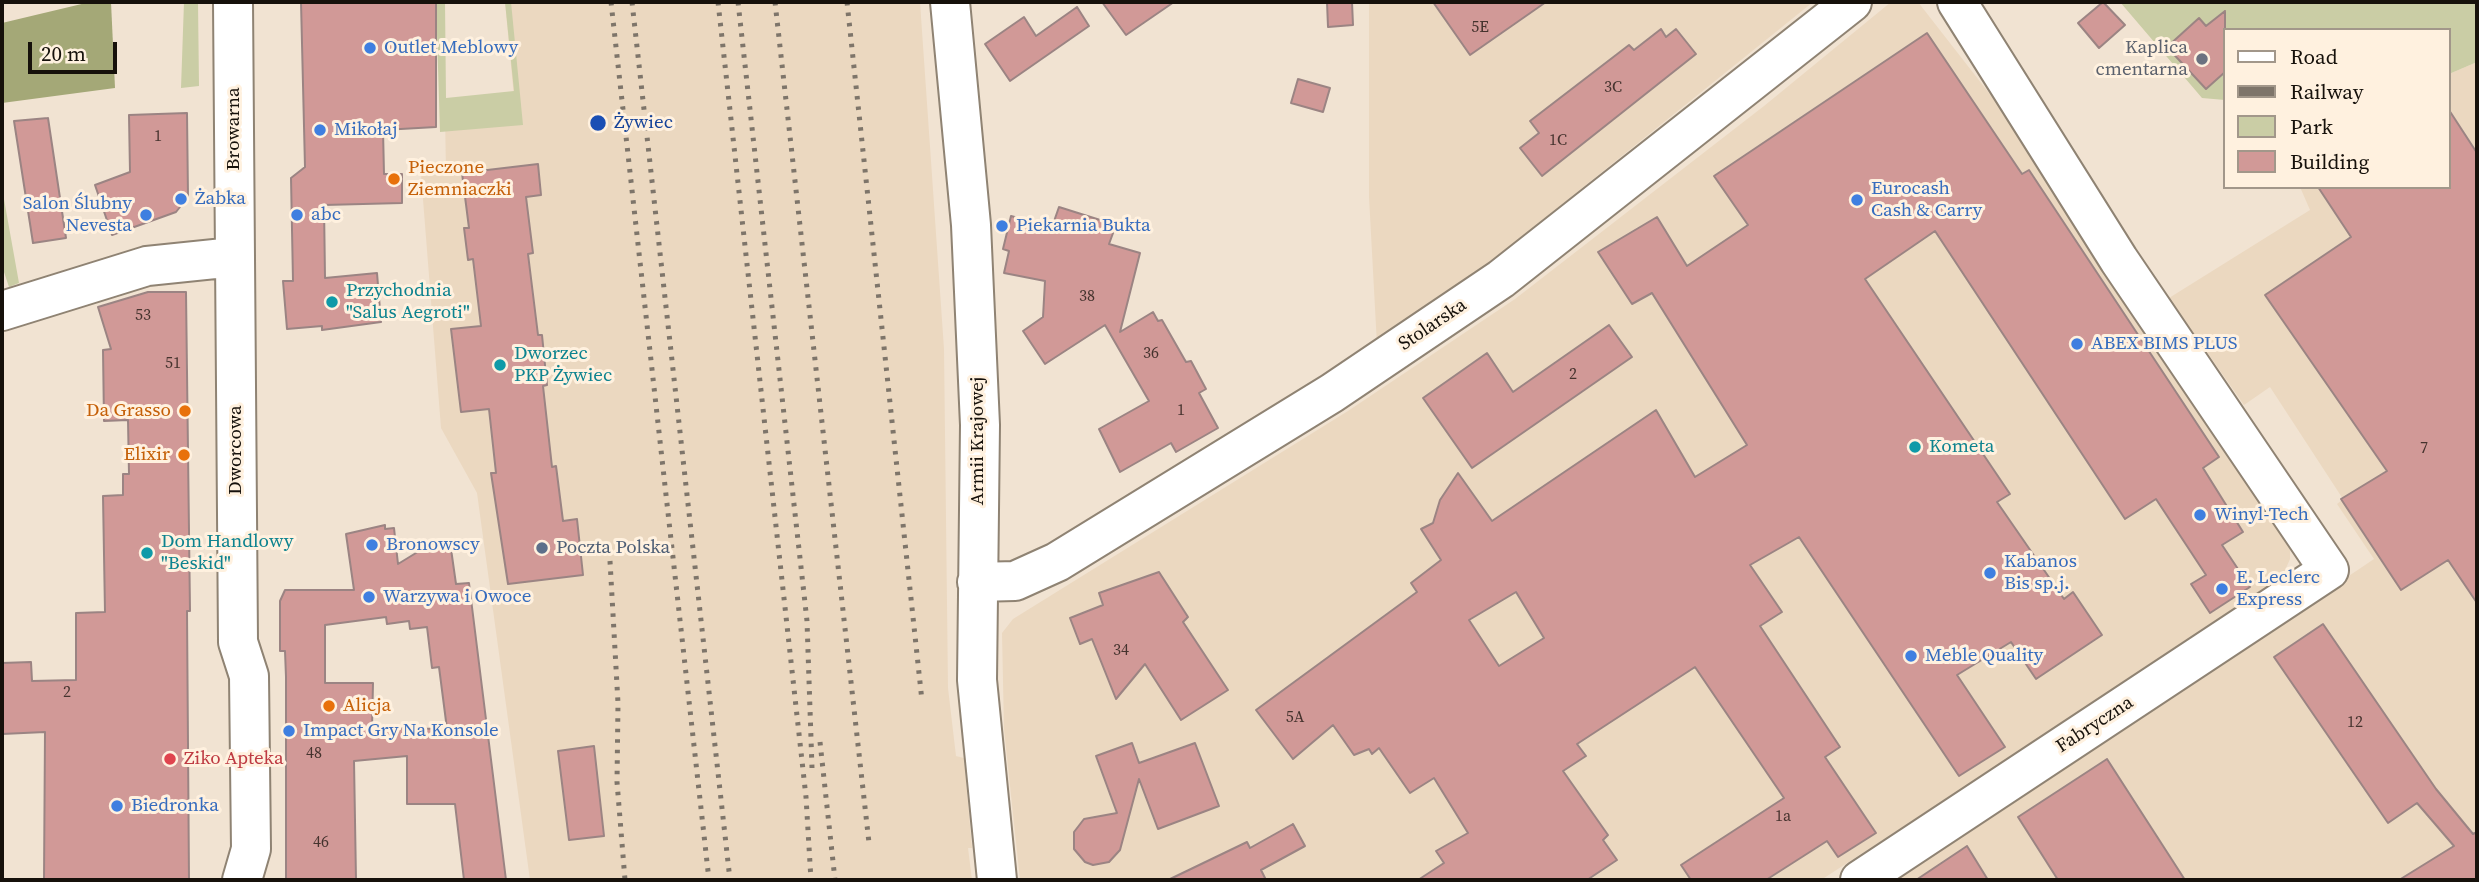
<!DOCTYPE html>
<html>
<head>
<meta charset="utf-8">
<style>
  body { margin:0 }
  #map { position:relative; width:2479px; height:882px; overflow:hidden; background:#f1e3d2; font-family:"Source Serif 4",serif }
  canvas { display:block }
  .frame { position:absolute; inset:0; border:4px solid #16110b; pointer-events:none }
  .legend { position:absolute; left:2223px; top:28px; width:228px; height:161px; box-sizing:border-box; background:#fff1df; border:2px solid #a2978a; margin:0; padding:9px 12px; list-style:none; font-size:21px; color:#16110b }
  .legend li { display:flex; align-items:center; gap:14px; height:35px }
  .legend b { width:35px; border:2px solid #a2978a }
  .scale { position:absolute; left:28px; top:42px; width:89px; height:32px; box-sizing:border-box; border:4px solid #16110b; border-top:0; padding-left:9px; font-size:21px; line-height:24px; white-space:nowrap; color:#16110b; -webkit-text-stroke:5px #fff1df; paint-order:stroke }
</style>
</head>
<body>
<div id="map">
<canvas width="2479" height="882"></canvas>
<div class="frame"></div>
<ul class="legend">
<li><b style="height:9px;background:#fff"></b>Road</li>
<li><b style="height:9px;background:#7e756a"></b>Railway</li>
<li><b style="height:19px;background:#cacda5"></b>Park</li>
<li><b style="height:19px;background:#d19997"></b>Building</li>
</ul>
<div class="scale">20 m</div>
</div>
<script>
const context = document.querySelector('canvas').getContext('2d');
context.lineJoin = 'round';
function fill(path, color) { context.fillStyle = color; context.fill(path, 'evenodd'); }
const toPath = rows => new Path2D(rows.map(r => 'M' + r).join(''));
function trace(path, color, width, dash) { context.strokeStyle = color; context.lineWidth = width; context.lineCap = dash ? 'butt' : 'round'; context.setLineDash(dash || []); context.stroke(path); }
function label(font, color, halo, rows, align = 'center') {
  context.font = font + ' "Source Serif 4",serif'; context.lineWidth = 6; context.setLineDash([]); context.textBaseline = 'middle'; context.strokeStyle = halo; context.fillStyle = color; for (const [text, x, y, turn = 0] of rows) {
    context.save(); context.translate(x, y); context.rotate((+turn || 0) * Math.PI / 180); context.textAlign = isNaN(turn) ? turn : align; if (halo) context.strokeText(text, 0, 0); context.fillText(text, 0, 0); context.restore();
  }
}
const built = toPath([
  [505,2,920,2,944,349,948,688,956,756,964,758,972,848,968,848,972,880,530,880,477,493,441,428,421,174,446,173,445,114,515,108],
  [1369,2,1813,2,1463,284,1377,345,1369,197],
  [1891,2,1918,2,2119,260,2290,545,2290,559,2280,582,1821,880,1020,880,1004,729,1002,633,1013,619,1348,411,1515,299,1764,106],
  [2477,62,2477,880,1897,880,2374,559,2337,504,2343,499,2270,387,2244,405,2169,298,2310,210,2300,187,2449,187,2449,74]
]);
const green = toPath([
  [184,2,198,2,199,86,181,88],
  [436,2,445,2,446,98,514,91,505,2,511,2,523,125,440,132],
  [2120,2,2477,2,2477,62,2449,74,2449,30,2225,30,2225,100,2202,98],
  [2,188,19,283,9,287,2,266]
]);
const forest = toPath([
  [90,2,111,2,115,88,2,103,2,23]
]);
const building = toPath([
  [301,2,436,2,436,127,383,130,384,174,402,174,402,203,324,205,325,278,377,273,381,322,322,330,322,326,287,329,283,281,293,281,291,178,305,167,301,2],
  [1102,2,1174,2,1126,35,1102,2],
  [1327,2,1352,2,1353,25,1328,27,1327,2],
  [1433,2,1546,2,1470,55,1433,2],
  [2103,2,2125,25,2099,48,2078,23,2103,2],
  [1077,7,1089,26,1010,81,985,44,1024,17,1036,36,1077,7],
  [2225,11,2225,72,2206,89,2167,47,2199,18,2206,26,2225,11],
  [1661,29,1666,37,1676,29,1696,54,1542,176,1520,148,1539,133,1530,121,1629,45,1634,50,1661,29],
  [1927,33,2022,174,2029,170,2219,457,2203,468,2243,532,2222,545,2250,587,2210,613,2191,584,2206,575,2156,499,2125,519,1935,231,1865,279,2010,494,1997,502,2064,599,2073,592,2102,635,2036,679,2011,642,1957,675,2005,747,1959,776,1799,537,1750,565,1782,612,1760,626,1840,747,1825,757,1876,833,1838,857,1827,841,1766,880,1691,880,1681,865,1784,798,1695,667,1577,744,1586,756,1563,771,1608,835,1603,840,1617,860,1587,880,1418,880,1444,863,1436,851,1468,833,1434,778,1410,793,1379,748,1372,754,1369,749,1354,755,1333,725,1293,759,1256,710,1417,592,1411,583,1441,560,1421,529,1433,523,1440,500,1458,473,1492,521,1656,410,1695,477,1747,445,1652,293,1632,304,1598,252,1657,217,1687,266,1748,225,1714,176,1927,33],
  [1516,592,1544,638,1499,666,1469,620,1516,592],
  [1298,79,1330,88,1323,112,1291,103,1298,79],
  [2449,110,2477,153,2477,603,2448,560,2401,590,2341,499,2387,471,2265,295,2351,237,2318,187,2449,187,2449,110],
  [187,113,188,197,176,212,112,235,95,185,130,172,129,115,187,113],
  [48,118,66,238,33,243,14,121,48,118],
  [538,164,541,195,526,197,533,253,528,254,538,335,542,335,547,385,543,386,552,467,556,466,563,521,577,519,583,575,508,584,491,473,496,473,489,409,461,412,451,329,481,326,473,259,468,260,464,228,469,228,462,173,538,164],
  [1059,207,1116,225,1109,244,1140,253,1120,332,1153,312,1158,321,1162,320,1186,362,1191,361,1206,389,1199,393,1218,428,1176,452,1171,443,1120,472,1099,429,1149,401,1105,325,1045,364,1023,331,1043,317,1045,281,1004,273,1009,251,1003,249,1011,216,1052,227,1059,207],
  [148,292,186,292,190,611,187,611,189,880,44,880,45,732,2,734,2,663,31,662,32,681,76,680,76,613,105,612,103,496,123,495,123,474,129,474,128,420,104,421,103,350,111,349,98,307,148,292],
  [1609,325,1632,357,1472,468,1423,398,1487,353,1513,392,1609,325],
  [385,525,385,529,394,528,398,564,429,545,450,542,456,584,469,583,506,880,464,880,455,804,407,804,407,756,354,761,356,880,286,880,286,677,285,651,280,651,280,601,285,590,354,590,346,534,385,525],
  [386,617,387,624,409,621,410,629,427,627,432,668,439,667,447,729,372,728,373,683,325,683,325,625,386,617],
  [1159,572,1188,617,1183,622,1228,690,1181,720,1145,664,1116,699,1092,639,1080,644,1070,618,1103,605,1099,593,1159,572],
  [2323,624,2436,789,2473,834,2477,832,2477,880,2399,880,2454,846,2417,803,2388,823,2274,657,2323,624],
  [1132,743,1139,763,1195,743,1219,806,1158,829,1139,779,1120,850,1109,862,1093,865,1085,862,1074,849,1074,832,1084,819,1117,813,1096,756,1132,743],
  [594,746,604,836,569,840,558,751,594,746],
  [2107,759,2185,880,2058,880,2018,817,2107,759],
  [1293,824,1305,846,1261,870,1266,880,1168,880,1247,842,1250,848,1293,824],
  [1967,846,1988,880,1916,880,1967,846]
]);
const minor = toPath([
  [233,2,238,642,249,676,251,849,242,880],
  [950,2,971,225,980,425,977,680,997,880],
  [2,311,147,266,234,257],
  [977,582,1015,581,1057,562,1332,393,1501,279,1852,2],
  [1860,880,2329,570,2119,260,1957,2]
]);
const rail = toPath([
  [611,2,709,880],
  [632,2,730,880],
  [718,2,806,797,811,880],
  [738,2,807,621,812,768],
  [775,2,869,843],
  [847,2,922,701],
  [610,561,618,703,617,782,625,880],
  [820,742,835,880]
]);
const markers = [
  [370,48,7,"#3f7fe0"],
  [2202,59,7,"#6b7280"],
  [598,123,9,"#1a4fb4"],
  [320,130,7,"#3f7fe0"],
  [394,179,7,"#e8710a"],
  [181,199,7,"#3f7fe0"],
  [1857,200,7,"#3f7fe0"],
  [146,215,7,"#3f7fe0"],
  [297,215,7,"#3f7fe0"],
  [1002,226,7,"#3f7fe0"],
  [332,302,7,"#0f9aa8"],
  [2077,344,7,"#3f7fe0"],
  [500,365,7,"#0f9aa8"],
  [185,411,7,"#e8710a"],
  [1915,447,7,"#0f9aa8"],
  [184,455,7,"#e8710a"],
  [2200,515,7,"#3f7fe0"],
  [372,545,7,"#3f7fe0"],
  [542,548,7,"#5c6f8a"],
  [147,553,7,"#0f9aa8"],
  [1990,573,7,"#3f7fe0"],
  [2222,589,7,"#3f7fe0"],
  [369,597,7,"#3f7fe0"],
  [1911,656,7,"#3f7fe0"],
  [329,706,7,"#e8710a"],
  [289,731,7,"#3f7fe0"],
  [170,759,7,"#e0444e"],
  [117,806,7,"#3f7fe0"]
];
const numberNames = [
  ["5E",1480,28],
  ["3C",1613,88],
  ["1",158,137],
  ["1C",1558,141],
  ["38",1087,297],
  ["53",143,316],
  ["36",1151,354],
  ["51",173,364],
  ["2",1573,375],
  ["1",1181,411],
  ["7",2424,449],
  ["34",1121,651],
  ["2",67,693],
  ["5A",1295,718],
  ["12",2355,723],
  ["48",314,754],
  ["1a",1783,817],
  ["46",321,843]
];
const shopNames = [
  ["Outlet Meblowy",384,48],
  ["Mikołaj",334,130],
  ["Eurocash",1871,189],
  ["Cash & Carry",1871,211],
  ["Żabka",195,199],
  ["Salon Ślubny",132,204,"right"],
  ["Nevesta",132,226,"right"],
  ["abc",311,215],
  ["Piekarnia Bukta",1016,226],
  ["ABEX BIMS PLUS",2091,344],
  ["Winyl-Tech",2214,515],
  ["Bronowscy",386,545],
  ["Kabanos",2004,562],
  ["Bis sp.j.",2004,584],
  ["E. Leclerc",2236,578],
  ["Express",2236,600],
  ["Warzywa i Owoce",383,597],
  ["Meble Quality",1925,656],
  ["Impact Gry Na Konsole",303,731],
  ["Biedronka",131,806]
];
const worshipNames = [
  ["Kaplica",2188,48],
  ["cmentarna",2188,70]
];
const transitNames = [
  ["Żywiec",614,123]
];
const streetNames = [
  ["Browarna",234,129,-90],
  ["Stolarska",1433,325,-34],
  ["Armii Krajowej",978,441,-90],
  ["Dworcowa",236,450,-90],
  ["Fabryczna",2095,725,-33]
];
const foodNames = [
  ["Pieczone",408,168],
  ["Ziemniaczki",408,190],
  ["Da Grasso",171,411,"right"],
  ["Elixir",170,455,"right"],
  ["Alicja",343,706]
];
const cultureNames = [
  ["Przychodnia",346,291],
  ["\"Salus Aegroti\"",346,313],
  ["Dworzec",514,354],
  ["PKP Żywiec",514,376],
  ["Kometa",1929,447],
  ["Dom Handlowy",161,542],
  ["\"Beskid\"",161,564]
];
const serviceNames = [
  ["Poczta Polska",556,548]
];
const healthNames = [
  ["Ziko Apteka",184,759]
];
fill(built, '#ebd8c0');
fill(green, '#cacda5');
fill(forest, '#a4a877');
fill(building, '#d19997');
trace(building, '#9b8483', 2);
trace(minor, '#8f8373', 42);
trace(minor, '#fff', 38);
trace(rail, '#7e756a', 5, [3.5, 7]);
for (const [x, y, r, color] of markers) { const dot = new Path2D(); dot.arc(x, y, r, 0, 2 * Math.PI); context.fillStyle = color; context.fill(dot); trace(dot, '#fff1df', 2.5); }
label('16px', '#45332e', null, numberNames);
label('19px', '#366cbe', '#fff1df', shopNames, 'left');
label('19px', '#5b616d', '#fff1df', worshipNames, 'right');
label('19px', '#164399', '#fff1df', transitNames, 'left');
label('19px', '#16110b', '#fff1df', streetNames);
label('19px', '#c56008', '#fff1df', foodNames, 'left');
label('19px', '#0d838f', '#fff1df', cultureNames, 'left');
label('19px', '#4e5e75', '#fff1df', serviceNames, 'left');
label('19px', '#be3a42', '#fff1df', healthNames, 'left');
</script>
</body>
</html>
